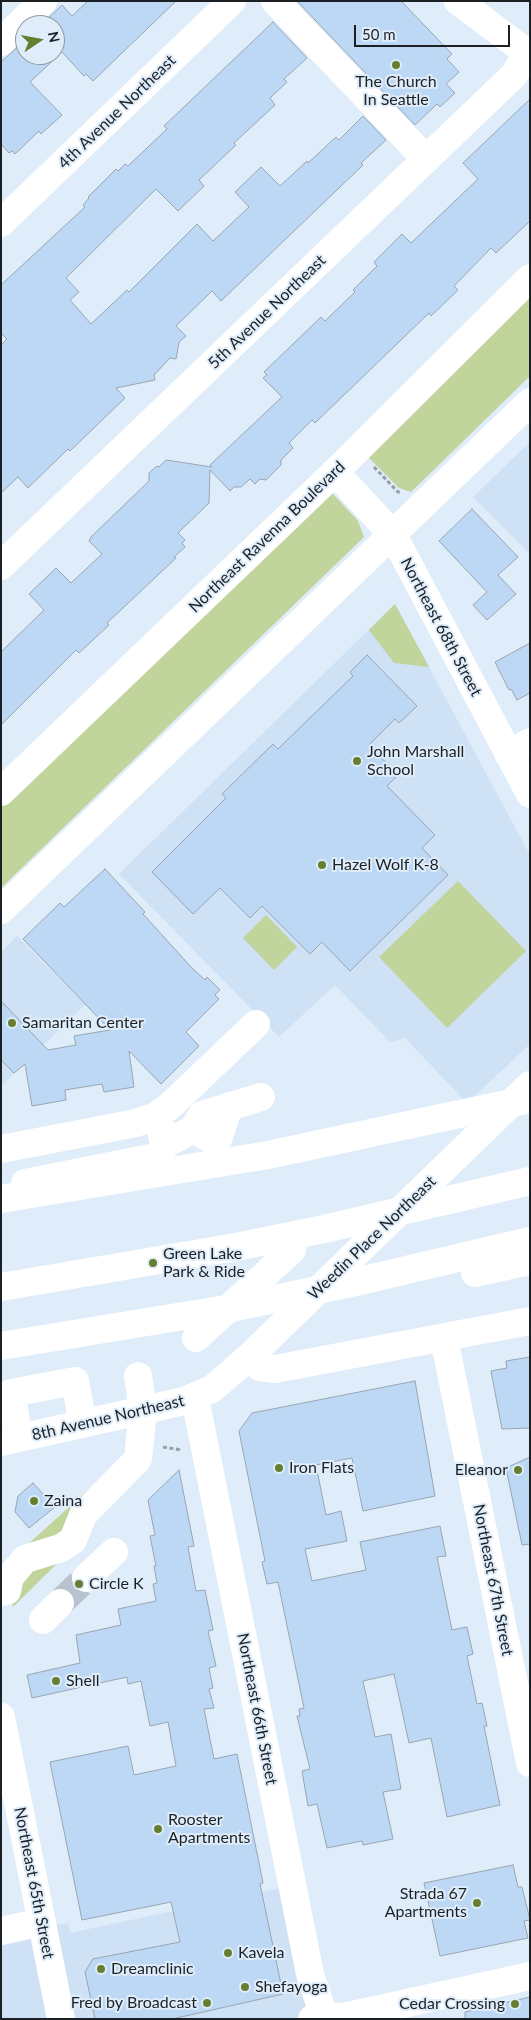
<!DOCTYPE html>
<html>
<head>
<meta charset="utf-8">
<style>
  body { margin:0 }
  #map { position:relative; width:531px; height:2020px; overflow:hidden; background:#dfecf9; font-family:Lato,sans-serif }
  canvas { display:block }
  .frame { position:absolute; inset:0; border:2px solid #1b2025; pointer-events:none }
  .north { position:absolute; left:15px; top:15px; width:50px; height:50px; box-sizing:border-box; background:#dfecf9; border:1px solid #919aa4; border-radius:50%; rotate:78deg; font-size:14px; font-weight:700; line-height:20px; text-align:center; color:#1b2025 }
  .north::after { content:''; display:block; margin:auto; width:18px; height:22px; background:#677e30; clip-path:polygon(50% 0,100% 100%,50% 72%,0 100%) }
  .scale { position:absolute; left:354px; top:25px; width:156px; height:22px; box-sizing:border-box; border:2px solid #1b2025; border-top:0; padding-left:6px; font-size:15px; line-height:18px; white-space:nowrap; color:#1b2025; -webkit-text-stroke:4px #dfecf9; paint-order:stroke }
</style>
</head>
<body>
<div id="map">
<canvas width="531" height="2020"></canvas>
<div class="frame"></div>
<div class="north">N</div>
<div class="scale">50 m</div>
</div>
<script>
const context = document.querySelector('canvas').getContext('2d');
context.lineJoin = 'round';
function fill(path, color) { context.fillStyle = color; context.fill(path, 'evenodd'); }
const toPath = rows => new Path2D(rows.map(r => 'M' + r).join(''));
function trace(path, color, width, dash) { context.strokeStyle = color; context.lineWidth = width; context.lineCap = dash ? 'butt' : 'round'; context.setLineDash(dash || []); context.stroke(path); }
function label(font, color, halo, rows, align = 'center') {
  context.font = font + ' Lato,sans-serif'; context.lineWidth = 4; context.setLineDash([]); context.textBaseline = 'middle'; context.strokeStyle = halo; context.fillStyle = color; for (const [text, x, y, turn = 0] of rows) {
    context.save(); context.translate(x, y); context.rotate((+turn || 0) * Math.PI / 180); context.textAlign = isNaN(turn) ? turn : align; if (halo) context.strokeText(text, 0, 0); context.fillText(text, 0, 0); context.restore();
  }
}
const built = toPath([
  [530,442,530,554,473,497],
  [395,604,530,855,530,1044,467,1103,405,1038,390,1042,335,985,279,1037,119,874],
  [17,936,85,1005,1,1086,1,952],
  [281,1888,302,1993,313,2019,1,2019,1,1937,68,1923,70,1933]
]);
const green = toPath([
  [530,290,530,376,411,492,399,488,369,458,366,448],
  [323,489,333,494,358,521,364,537,1,888,1,801],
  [395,604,429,667,394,663,369,630],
  [458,881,526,951,447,1028,379,957],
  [266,915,297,947,274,970,243,938],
  [89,1489,88,1533,13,1607,5,1565]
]);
const building = toPath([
  [88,1,176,1,93,81,86,74,84,76,62,52,30,82,62,115,41,134,39,131,15,154,12,151,9,153,1,144,1,62,25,40,25,55,55,55,55,25,41,25,62,5,72,16,88,1],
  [297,1,401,1,452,54,447,59,459,72,446,84,455,93,440,107,437,104,415,125,297,1],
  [273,22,307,58,284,79,287,82,270,98,275,105,234,143,236,145,199,180,204,186,178,211,156,189,66,278,79,292,70,300,91,324,127,290,129,292,197,224,213,241,249,207,235,192,261,167,280,186,307,161,308,163,336,137,339,140,363,116,386,140,361,163,363,165,221,301,212,291,176,326,186,336,179,342,176,359,170,358,154,375,155,380,116,388,125,398,70,451,68,449,28,488,18,477,1,493,1,345,7,339,1,333,1,285,85,207,83,205,89,198,88,197,116,169,118,171,125,164,128,166,167,129,164,126,273,22],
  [530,99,530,221,496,253,491,248,454,286,458,290,431,316,429,313,315,423,312,420,289,443,293,448,281,460,281,465,266,480,260,479,255,484,250,479,241,487,234,487,230,491,210,470,209,503,178,533,185,540,182,543,185,547,174,557,176,558,107,623,109,625,79,653,76,650,1,725,1,652,44,610,29,594,56,568,71,583,102,554,89,541,91,537,149,481,149,473,157,466,159,467,166,460,212,467,210,465,282,397,263,378,267,375,264,372,321,317,325,321,355,292,353,290,377,266,374,262,402,234,411,243,478,179,463,163,530,99],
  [472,509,518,557,498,575,516,594,487,620,473,605,487,592,439,541,472,509],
  [530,643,530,693,517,700,511,689,509,690,495,662,530,643],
  [367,655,417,706,399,723,395,719,369,745,398,775,387,786,435,835,422,848,448,875,350,971,322,942,310,954,262,906,250,918,220,888,193,914,152,872,226,798,222,794,273,744,278,749,353,676,350,672,367,655],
  [105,869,145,912,143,914,192,968,205,980,207,977,220,990,215,995,219,999,186,1032,199,1046,161,1084,129,1051,134,1087,104,1092,102,1084,65,1090,66,1100,32,1106,25,1064,14,1073,1,1060,1,1001,48,1050,76,1045,74,1036,110,1030,23,939,60,903,64,907,105,869],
  [530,1357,530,1428,502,1429,491,1371,507,1368,506,1361,530,1357],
  [415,1381,435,1496,363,1511,352,1458,316,1465,326,1515,341,1511,347,1541,305,1549,312,1581,366,1570,360,1542,440,1526,446,1556,437,1557,452,1630,467,1627,473,1654,467,1656,477,1704,482,1703,487,1726,484,1726,500,1805,447,1817,431,1738,409,1743,394,1674,363,1681,375,1737,391,1734,401,1789,383,1792,393,1839,363,1845,362,1841,327,1848,317,1804,308,1806,302,1771,310,1769,297,1716,300,1716,299,1709,304,1708,278,1582,267,1584,262,1562,265,1561,239,1431,252,1413,415,1381],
  [530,1457,530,1544,522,1545,506,1468,530,1457],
  [179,1470,194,1546,188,1547,196,1591,205,1590,213,1630,208,1631,216,1666,209,1668,213,1688,209,1689,214,1708,204,1709,214,1759,237,1754,263,1883,260,1884,283,1994,172,2019,95,2019,85,1972,93,1959,180,1942,171,1902,82,1920,50,1762,128,1746,134,1775,176,1766,168,1722,150,1726,141,1681,128,1684,127,1677,32,1698,27,1675,80,1663,76,1635,121,1625,118,1609,156,1601,153,1584,157,1583,154,1566,156,1566,150,1536,155,1535,148,1500,179,1470],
  [33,1483,55,1507,29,1528,15,1512,18,1496,33,1483],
  [71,1581,75,1589,83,1593,75,1601,71,1592,63,1588,71,1581],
  [513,1865,518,1887,522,1887,530,1920,524,1921,528,1938,440,1956,424,1883,513,1865],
  [530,1997,530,2019,465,2019,465,2012,530,1997]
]);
const minorTunnel = toPath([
  [60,1603,86,1578]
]);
const path = toPath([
  [374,467,398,492,402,492],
  [163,1447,182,1450]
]);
const minor = toPath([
  [275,1,426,159],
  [458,1,530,55],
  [1,42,43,1],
  [1,223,232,1],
  [335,472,393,535,530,794],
  [1,566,514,75,527,54],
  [508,754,530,742],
  [193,1129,209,1138,218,1139,229,1106],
  [164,1145,193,1129,202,1115,261,1097],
  [1,1149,136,1123,154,1117,170,1106,256,1024],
  [25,1183,160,1156,164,1145,161,1129,154,1117],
  [196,1338,292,1250],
  [444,1338,530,1763],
  [248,1358,260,1367,275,1369,530,1321],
  [195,1398,310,1974,325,2019],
  [19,1438,11,1393,75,1381,83,1424],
  [1,1442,184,1401,212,1389,248,1358,530,1085],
  [86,1578,114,1552],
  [1,1592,7,1591,10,1577,25,1559,61,1548,73,1540,83,1515,138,1459,143,1410,138,1376],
  [43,1620,60,1603],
  [1,1931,42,1922]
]);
const major = toPath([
  [1,792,335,472,530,278],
  [1,910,530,402],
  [1,1717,61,2019],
  [312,2019,348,2016,530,1976]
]);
const highway = toPath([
  [1,1199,268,1155,530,1099],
  [475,1273,530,1261],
  [1,1287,236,1247,324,1229,530,1181],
  [1,1346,226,1309,351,1283,530,1241]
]);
const markers = [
  [396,65,5,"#677e30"],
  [357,761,5,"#677e30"],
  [322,865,5,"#677e30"],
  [12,1023,5,"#677e30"],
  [153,1263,5,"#677e30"],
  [279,1468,5,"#677e30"],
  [518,1470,5,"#677e30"],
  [34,1501,5,"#677e30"],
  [79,1584,5,"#677e30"],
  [56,1681,5,"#677e30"],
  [158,1829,5,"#677e30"],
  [477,1903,5,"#677e30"],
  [228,1953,5,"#677e30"],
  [101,1969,5,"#677e30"],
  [245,1987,5,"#677e30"],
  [207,2003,5,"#677e30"],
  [515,2004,5,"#677e30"]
];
const poiNames = [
  ["The Church",396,82,"center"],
  ["In Seattle",396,100,"center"],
  ["John Marshall",367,752],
  ["School",367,770],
  ["Hazel Wolf K-8",332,865],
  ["Samaritan Center",22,1023],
  ["Green Lake",163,1254],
  ["Park & Ride",163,1272],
  ["Iron Flats",289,1468],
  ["Eleanor",508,1470,"right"],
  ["Zaina",44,1501],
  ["Circle K",89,1584],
  ["Shell",66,1681],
  ["Rooster",168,1820],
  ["Apartments",168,1838],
  ["Strada 67",467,1894,"right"],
  ["Apartments",467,1912,"right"],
  ["Kavela",238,1953],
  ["Dreamclinic",111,1969],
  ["Shefayoga",255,1987],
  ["Fred by Broadcast",197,2003,"right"],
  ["Cedar Crossing",505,2004,"right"]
];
const streetNames = [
  ["4th Avenue Northeast",117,112,-44],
  ["5th Avenue Northeast",267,312,-44],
  ["Northeast Ravenna Boulevard",267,537,-44],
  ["Northeast 68th Street",441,627,62],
  ["Weedin Place Northeast",372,1238,-44],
  ["8th Avenue Northeast",108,1418,-13],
  ["Northeast 67th Street",493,1580,79],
  ["Northeast 66th Street",257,1709,79],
  ["Northeast 65th Street",34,1883,79]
];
fill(built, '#cfe1f4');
fill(green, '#c0d49c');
fill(building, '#bcd8f5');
trace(building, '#99a5b1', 1);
trace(minorTunnel, '#b8c3cf', 28, [28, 14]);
trace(path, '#959fa9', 3, [4, 2.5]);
trace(minor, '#fff', 28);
trace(major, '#fff', 28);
trace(highway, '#fff', 28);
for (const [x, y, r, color] of markers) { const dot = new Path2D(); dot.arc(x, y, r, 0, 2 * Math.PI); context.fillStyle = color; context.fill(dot); trace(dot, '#dfecf9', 2); }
label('16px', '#1b2025', '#dfecf9', poiNames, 'left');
label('16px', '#1b2025', '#dfecf9', streetNames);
</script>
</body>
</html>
